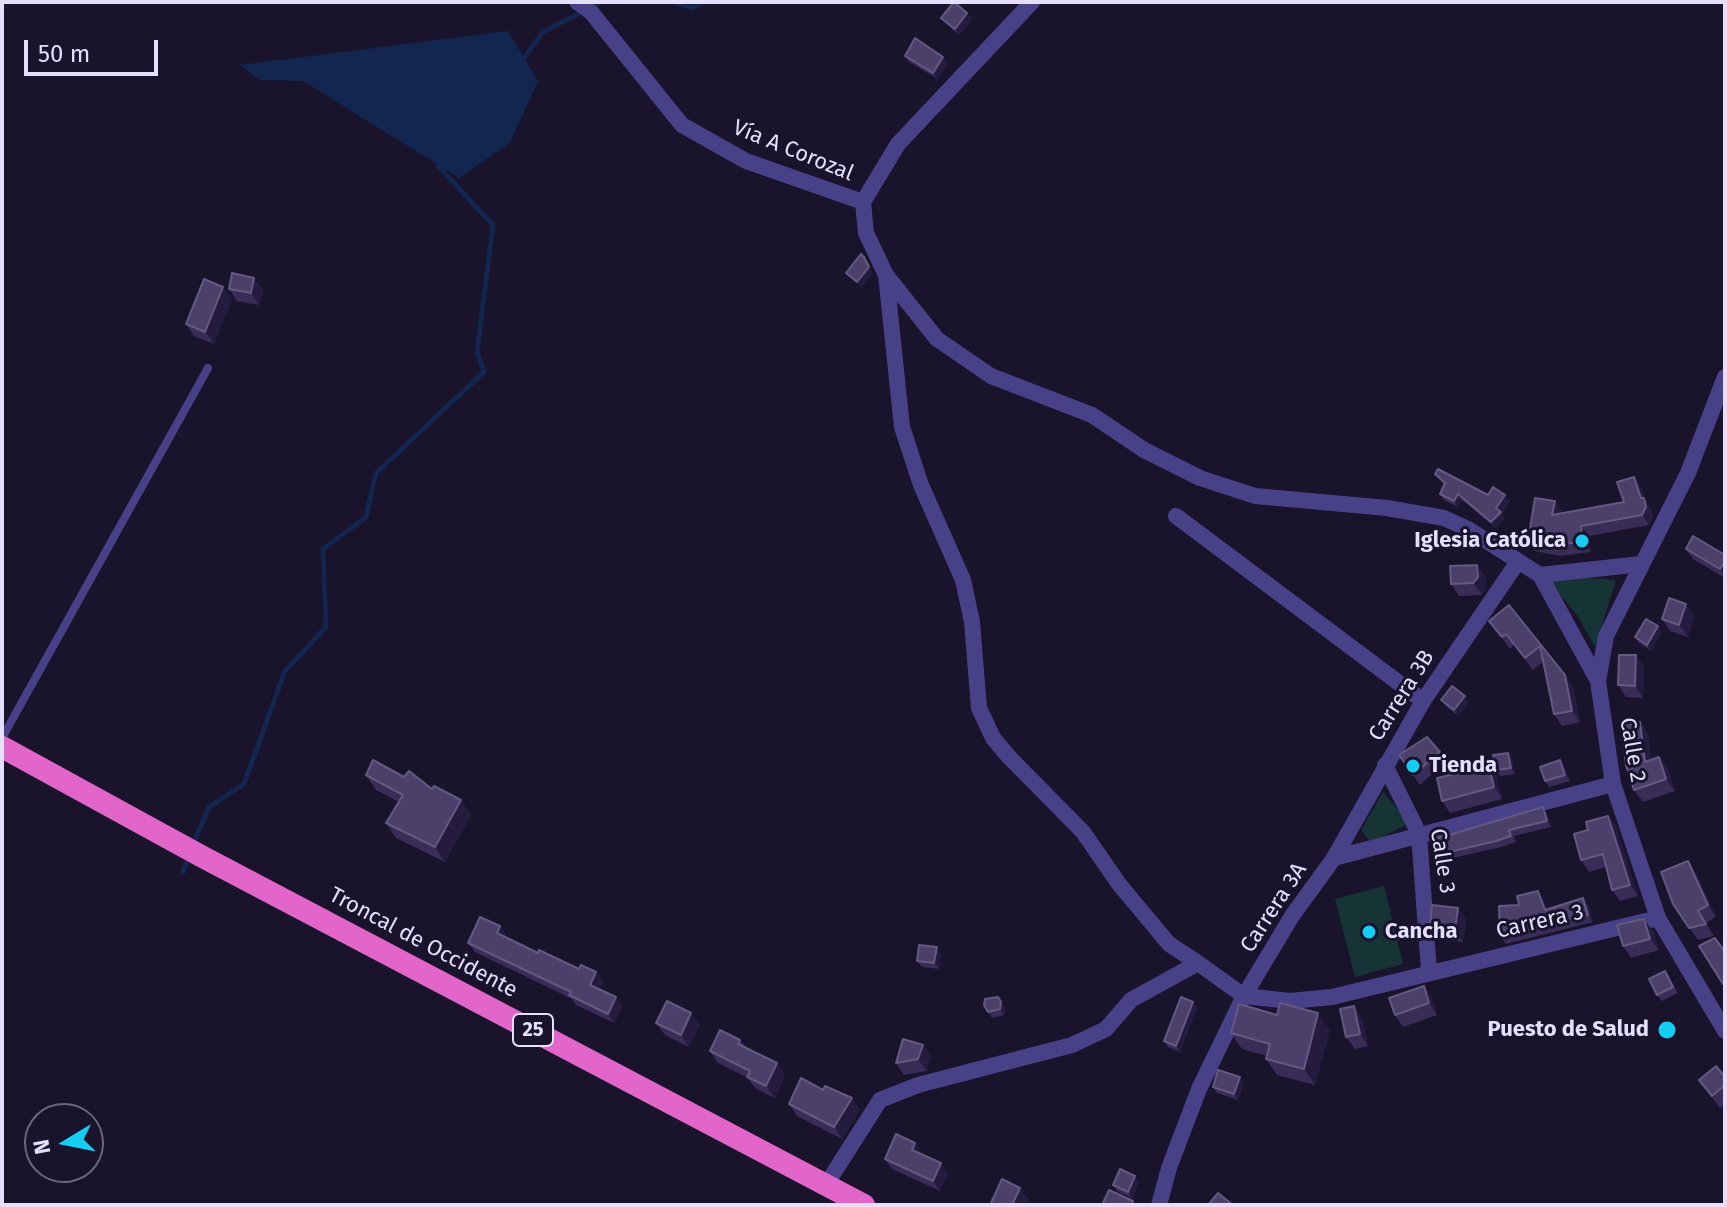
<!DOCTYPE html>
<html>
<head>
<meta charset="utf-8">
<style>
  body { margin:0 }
  #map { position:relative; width:1727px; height:1207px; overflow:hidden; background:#19132c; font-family:"Fira Sans",sans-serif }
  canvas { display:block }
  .frame { position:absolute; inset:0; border:4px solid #e5dffd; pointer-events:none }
  .north { position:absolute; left:24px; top:1103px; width:80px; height:80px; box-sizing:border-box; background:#19132c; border:2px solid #6b6580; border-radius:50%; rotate:260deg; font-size:22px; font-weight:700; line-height:32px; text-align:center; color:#e5dffd }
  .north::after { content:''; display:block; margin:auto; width:28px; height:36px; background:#16cdf3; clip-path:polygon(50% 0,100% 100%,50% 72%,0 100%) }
  .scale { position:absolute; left:24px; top:40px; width:134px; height:36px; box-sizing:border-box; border:4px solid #e5dffd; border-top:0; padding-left:10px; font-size:24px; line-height:28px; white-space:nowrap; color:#e5dffd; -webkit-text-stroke:6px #19132c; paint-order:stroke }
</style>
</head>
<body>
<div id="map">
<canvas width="1727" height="1207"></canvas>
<div class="frame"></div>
<div class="north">N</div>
<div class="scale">50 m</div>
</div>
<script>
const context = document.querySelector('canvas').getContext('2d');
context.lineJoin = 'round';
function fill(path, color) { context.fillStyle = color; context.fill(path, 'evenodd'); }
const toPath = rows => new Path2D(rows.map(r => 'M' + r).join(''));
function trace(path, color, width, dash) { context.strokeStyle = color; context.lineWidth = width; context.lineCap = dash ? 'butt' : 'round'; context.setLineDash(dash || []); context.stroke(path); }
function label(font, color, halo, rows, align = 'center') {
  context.font = font + ' "Fira Sans",sans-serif'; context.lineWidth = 6; context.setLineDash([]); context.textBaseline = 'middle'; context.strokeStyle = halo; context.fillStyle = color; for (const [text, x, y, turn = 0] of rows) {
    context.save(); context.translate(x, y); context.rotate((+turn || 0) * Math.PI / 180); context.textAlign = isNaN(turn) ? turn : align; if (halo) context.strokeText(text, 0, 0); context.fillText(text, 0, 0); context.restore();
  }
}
const green = toPath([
  [1578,577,1616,580,1595,647,1577,615,1547,579],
  [1383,792,1409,823,1371,843,1361,830],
  [1384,886,1403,964,1355,977,1335,899]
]);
const water = toPath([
  [508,31,538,81,510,143,459,178,303,81,259,80,240,65]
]);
const stream = toPath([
  [674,2,693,8,701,2],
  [524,58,543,32,601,2],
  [193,845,209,807,244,784,285,671,326,627,323,549,366,517,376,473,484,372,477,352,493,225,438,166],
  [183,872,190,854]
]);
const service = toPath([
  [2,738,208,368]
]);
const minor = toPath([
  [577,2,591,12,682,125,746,161,863,202],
  [1032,2,898,144,863,202,866,233,886,275,937,339,991,376,1092,415,1144,450,1200,478,1255,496,1387,508,1444,518,1468,529,1540,575,1641,564],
  [886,275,902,427,921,485,963,580,972,622,979,708,993,738,1009,757,1083,832,1119,884,1169,944,1198,963],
  [1725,377,1688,473,1606,636,1598,681,1613,784,1658,918,1725,1031],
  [1176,516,1423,701],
  [1540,575,1598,681],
  [1385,765,1419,834,1429,971],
  [1334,858,1613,784],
  [826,1185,880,1100,918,1085,1072,1045,1106,1029,1131,1000,1198,963,1244,996,1290,1001,1332,997,1658,918],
  [1159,1205,1169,1168,1199,1089,1244,996,1292,916,1334,858,1423,701,1517,563]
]);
const trunk = toPath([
  [2,747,201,856,864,1205]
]);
const wall = toPath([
  [967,13,972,19,959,35,946,24,941,18],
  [905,56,947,63,938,79,909,62],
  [254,278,263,290,259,305,237,301,229,289],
  [223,287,232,299,214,344,194,336,186,324],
  [1435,474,1488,495,1510,501,1502,513,1505,518,1496,528,1462,500,1458,507,1444,500,1440,494,1445,485],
  [1634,477,1641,488,1645,499,1651,508,1653,518,1649,525,1589,536,1591,552,1560,556,1535,551,1528,541,1562,511,1562,513,1624,502],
  [1686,549,1725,555,1725,578,1693,559],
  [1477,565,1486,577,1486,589,1482,595,1459,596,1451,584],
  [1686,604,1694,616,1688,637,1670,631,1662,619],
  [1509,605,1573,687,1580,722,1562,726,1554,714,1543,662,1533,670,1514,645,1510,649,1489,621],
  [1662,632,1651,651,1639,643,1635,637],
  [1636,655,1644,667,1643,698,1626,697,1618,685],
  [1441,700,1469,702,1458,716,1446,706],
  [1640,722,1648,734,1651,760,1659,757,1668,769,1675,791,1643,802,1634,790],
  [1440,752,1447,761,1420,785,1399,755],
  [1508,753,1512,759,1515,774,1500,776,1496,770],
  [1564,766,1570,781,1549,787,1545,781],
  [1472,770,1495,770,1502,799,1450,813,1442,801],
  [366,775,432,789,471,815,445,862,396,838,386,823,399,802,376,790],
  [1543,807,1547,813,1551,827,1514,836,1516,842,1501,847,1440,861,1436,855],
  [1608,816,1616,827,1638,896,1620,901,1612,890,1606,867,1589,872,1581,860,1588,830],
  [1696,873,1716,917,1706,923,1714,936,1698,940,1673,904],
  [1543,899,1547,909,1589,906,1593,922,1506,944,1500,936,1519,905],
  [1458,908,1466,920,1463,942,1438,939,1430,927],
  [1653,931,1659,950,1631,958,1623,946],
  [507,936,506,937,538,953,579,969,596,972,603,982,599,989,616,997,622,1007,614,1023,576,1005,572,999,475,952,468,943],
  [941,953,939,969,922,967,917,961],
  [1669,977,1678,993,1662,1001,1657,995],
  [1424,986,1432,998,1437,1015,1403,1027,1395,1015],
  [1193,1002,1197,1008,1180,1052,1168,1047,1164,1041],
  [984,1005,1006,1008,1004,1015,992,1018],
  [1362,1018,1368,1046,1355,1049,1346,1037],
  [656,1023,700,1025,689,1047,665,1035],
  [1330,1030,1315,1085,1277,1075,1266,1059,1267,1056,1242,1049,1231,1033],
  [740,1040,746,1047,785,1074,775,1098,755,1088,748,1078,718,1063,710,1051],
  [923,1045,931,1057,927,1071,904,1075,896,1063],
  [1725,1077,1725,1104,1720,1108,1699,1080],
  [1244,1083,1238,1100,1217,1093,1213,1087],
  [789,1104,860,1110,842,1139,797,1116],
  [922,1153,921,1154,948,1173,940,1191,892,1169,885,1159],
  [1139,1182,1132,1198,1117,1191,1113,1185]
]);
const shadedWall = toPath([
  [967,13,972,19,959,35,955,29],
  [943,57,947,63,938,79,933,73],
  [864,257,873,273,861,288,857,282],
  [254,278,263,290,259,305,251,293],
  [223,287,232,299,214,344,205,332],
  [1634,477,1641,488,1645,499,1651,508,1653,518,1649,525,1642,515,1641,498],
  [1458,494,1462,500,1458,507,1454,501],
  [1505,495,1510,501,1502,513,1505,518,1496,528,1491,522,1496,508],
  [1555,501,1562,511,1560,526,1552,515],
  [1581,526,1589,536,1591,552,1583,542],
  [1725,561,1725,576,1720,569],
  [1477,565,1486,577,1486,589,1482,595,1473,583],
  [1686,604,1694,616,1688,637,1679,625],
  [1658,626,1662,632,1651,651,1647,645],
  [1636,655,1644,667,1643,698,1635,686],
  [1565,675,1573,687,1580,722,1572,711],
  [1465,696,1469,702,1458,716,1454,710],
  [1640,722,1648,734,1653,774,1645,762],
  [1508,753,1512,759,1515,774,1511,768],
  [1659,757,1668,769,1675,791,1666,779],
  [1487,759,1495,770,1502,799,1494,787],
  [1560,760,1564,766,1570,781,1565,775],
  [461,800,471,815,445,862,435,847],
  [1543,807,1547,813,1551,827,1547,821],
  [1608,816,1616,827,1638,896,1630,885],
  [1688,861,1696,873,1716,917,1708,905],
  [1538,891,1543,899,1550,918,1545,910],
  [1583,898,1589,906,1593,922,1588,915],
  [1458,908,1466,920,1463,942,1455,930],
  [1644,919,1653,931,1659,950,1650,939],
  [500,926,507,936,504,943,497,933],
  [937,947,941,953,939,969,934,963],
  [596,972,603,982,597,994,590,985],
  [1424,986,1432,998,1437,1015,1429,1003],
  [616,997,622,1007,614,1023,608,1014],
  [1001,1002,1006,1008,1004,1015,1000,1009],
  [1193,1002,1197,1008,1180,1052,1176,1046],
  [1354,1006,1362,1018,1368,1046,1360,1034],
  [691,1013,700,1025,689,1047,681,1035],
  [1318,1013,1330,1030,1315,1085,1304,1069],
  [923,1045,931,1057,927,1071,918,1059],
  [777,1063,785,1074,775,1098,766,1086],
  [1240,1077,1244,1083,1238,1100,1234,1094],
  [852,1098,860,1110,842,1139,834,1127],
  [915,1143,922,1153,919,1160,912,1150],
  [941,1163,948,1173,940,1191,933,1181],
  [1135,1176,1139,1182,1132,1198,1128,1192],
  [1020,1188,1029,1200,1026,1205,1012,1205]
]);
const building = toPath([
  [954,2,967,13,955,29,941,18,954,2],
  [915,38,943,57,933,73,905,56,915,38],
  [861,254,864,257,869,267,857,282,846,273,861,254],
  [232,273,254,278,251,293,229,289,232,273],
  [204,279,223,287,205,332,186,324,204,279],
  [1438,469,1488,495,1493,487,1505,495,1496,508,1501,512,1491,522,1458,494,1454,501,1440,494,1445,483,1435,474,1438,469],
  [1634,477,1641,498,1644,498,1646,507,1642,515,1581,526,1583,542,1553,545,1528,541,1535,498,1555,501,1552,515,1624,502,1617,482,1634,477],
  [1693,536,1725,555,1725,561,1720,569,1686,549,1693,536],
  [1477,565,1478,577,1473,583,1451,584,1450,566,1477,565],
  [1669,598,1686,604,1679,625,1662,619,1669,598],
  [1509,605,1565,675,1572,711,1554,714,1540,646,1525,658,1506,634,1502,637,1489,621,1509,605],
  [1646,619,1658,626,1647,645,1635,637,1646,619],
  [1619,655,1636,655,1635,686,1618,685,1619,655],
  [1452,686,1465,696,1454,710,1441,700,1452,686],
  [1640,722,1645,762,1659,757,1666,779,1634,790,1626,765,1621,725,1640,722],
  [1427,737,1440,752,1413,775,1399,755,1427,737],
  [1508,753,1511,768,1496,770,1493,755,1508,753],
  [1487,759,1494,787,1442,801,1437,778,1472,770,1470,763,1487,759],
  [373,760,404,777,409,771,432,789,434,786,461,800,435,847,386,823,403,795,366,775,373,760],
  [1560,760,1565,775,1545,781,1540,767,1560,760],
  [1543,807,1547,821,1509,830,1511,836,1496,841,1436,855,1432,840,1543,807],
  [1608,816,1630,885,1612,890,1603,854,1581,860,1574,834,1588,830,1586,822,1608,816],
  [1688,861,1708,905,1698,911,1706,924,1689,928,1673,904,1661,872,1688,861],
  [1538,891,1545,910,1583,898,1588,915,1500,936,1499,906,1519,905,1517,896,1538,891],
  [1432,905,1458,908,1455,930,1430,927,1432,905],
  [480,917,500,926,497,933,538,953,539,950,579,969,581,965,596,972,590,985,616,997,608,1014,569,995,571,992,468,943,480,917],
  [1644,919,1650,939,1623,946,1617,925,1644,919],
  [1715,938,1725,952,1725,983,1723,984,1699,946,1715,938],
  [919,945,937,947,934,963,917,961,919,945],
  [1665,971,1673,987,1657,995,1649,979,1665,971],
  [1424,986,1429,1003,1395,1015,1389,998,1424,986],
  [998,997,1001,1002,1000,1009,988,1012,984,1005,985,999,998,997],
  [1181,997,1193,1002,1176,1046,1164,1041,1181,997],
  [667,1001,691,1013,681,1035,656,1023,667,1001],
  [1280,1003,1318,1013,1304,1069,1266,1059,1270,1044,1231,1033,1239,1004,1277,1015,1280,1003],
  [1354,1006,1360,1034,1346,1037,1340,1009,1354,1006],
  [720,1030,740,1040,738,1044,777,1063,766,1086,747,1077,750,1071,710,1051,720,1030],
  [903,1039,923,1045,918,1059,896,1063,903,1039],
  [1716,1066,1725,1077,1725,1085,1712,1096,1699,1080,1716,1066],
  [1218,1070,1240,1077,1234,1094,1213,1087,1218,1070],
  [801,1078,823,1090,825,1086,852,1098,834,1127,789,1104,801,1078],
  [896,1134,915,1143,912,1150,941,1163,933,1181,885,1159,896,1134],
  [1120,1169,1135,1176,1128,1192,1113,1185,1120,1169],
  [1002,1179,1020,1188,1012,1205,990,1205,1002,1179],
  [1109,1190,1133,1201,1131,1205,1102,1205,1109,1190],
  [1218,1193,1233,1205,1208,1205,1218,1193]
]);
const markers = [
  [1582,541,8,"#16cdf3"],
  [1413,766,8,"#16cdf3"],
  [1369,932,8,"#16cdf3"],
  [1667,1030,10,"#16cdf3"]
];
const shields = [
  [533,1030,40]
];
const shieldNames = [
  ["25",533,1030]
];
const streetNames = [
  ["Vía A Corozal",793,151,22],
  ["Carrera 3B",1402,696,-58],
  ["Calle 2",1632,750,80],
  ["Calle 3",1442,861,81],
  ["Carrera 3A",1274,908,-57],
  ["Carrera 3",1540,922,-13],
  ["Troncal de Occidente",423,943,28]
];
const poiNames = [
  ["Iglesia Católica",1566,541],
  ["Tienda",1429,766,"left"],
  ["Cancha",1385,932,"left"],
  ["Puesto de Salud",1649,1030]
];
fill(green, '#163435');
fill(water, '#122650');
trace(stream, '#122650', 5);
trace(service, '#494188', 8);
trace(minor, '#494188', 16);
trace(trunk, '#e266ca', 22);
fill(wall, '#392d58');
fill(shadedWall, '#241b3f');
fill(building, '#4b406a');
trace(building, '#645981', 2);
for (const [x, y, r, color] of markers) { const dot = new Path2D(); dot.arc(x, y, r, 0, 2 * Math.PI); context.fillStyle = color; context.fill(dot); trace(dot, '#19132c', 3); }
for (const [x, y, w] of shields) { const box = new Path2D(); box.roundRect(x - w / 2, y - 16, w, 32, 6); context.fillStyle = '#19132c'; context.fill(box); trace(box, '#e5dffd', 2); }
label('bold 20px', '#e5dffd', null, shieldNames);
label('22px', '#e5dffd', '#19132c', streetNames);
label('bold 22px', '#e5dffd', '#19132c', poiNames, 'right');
</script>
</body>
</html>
